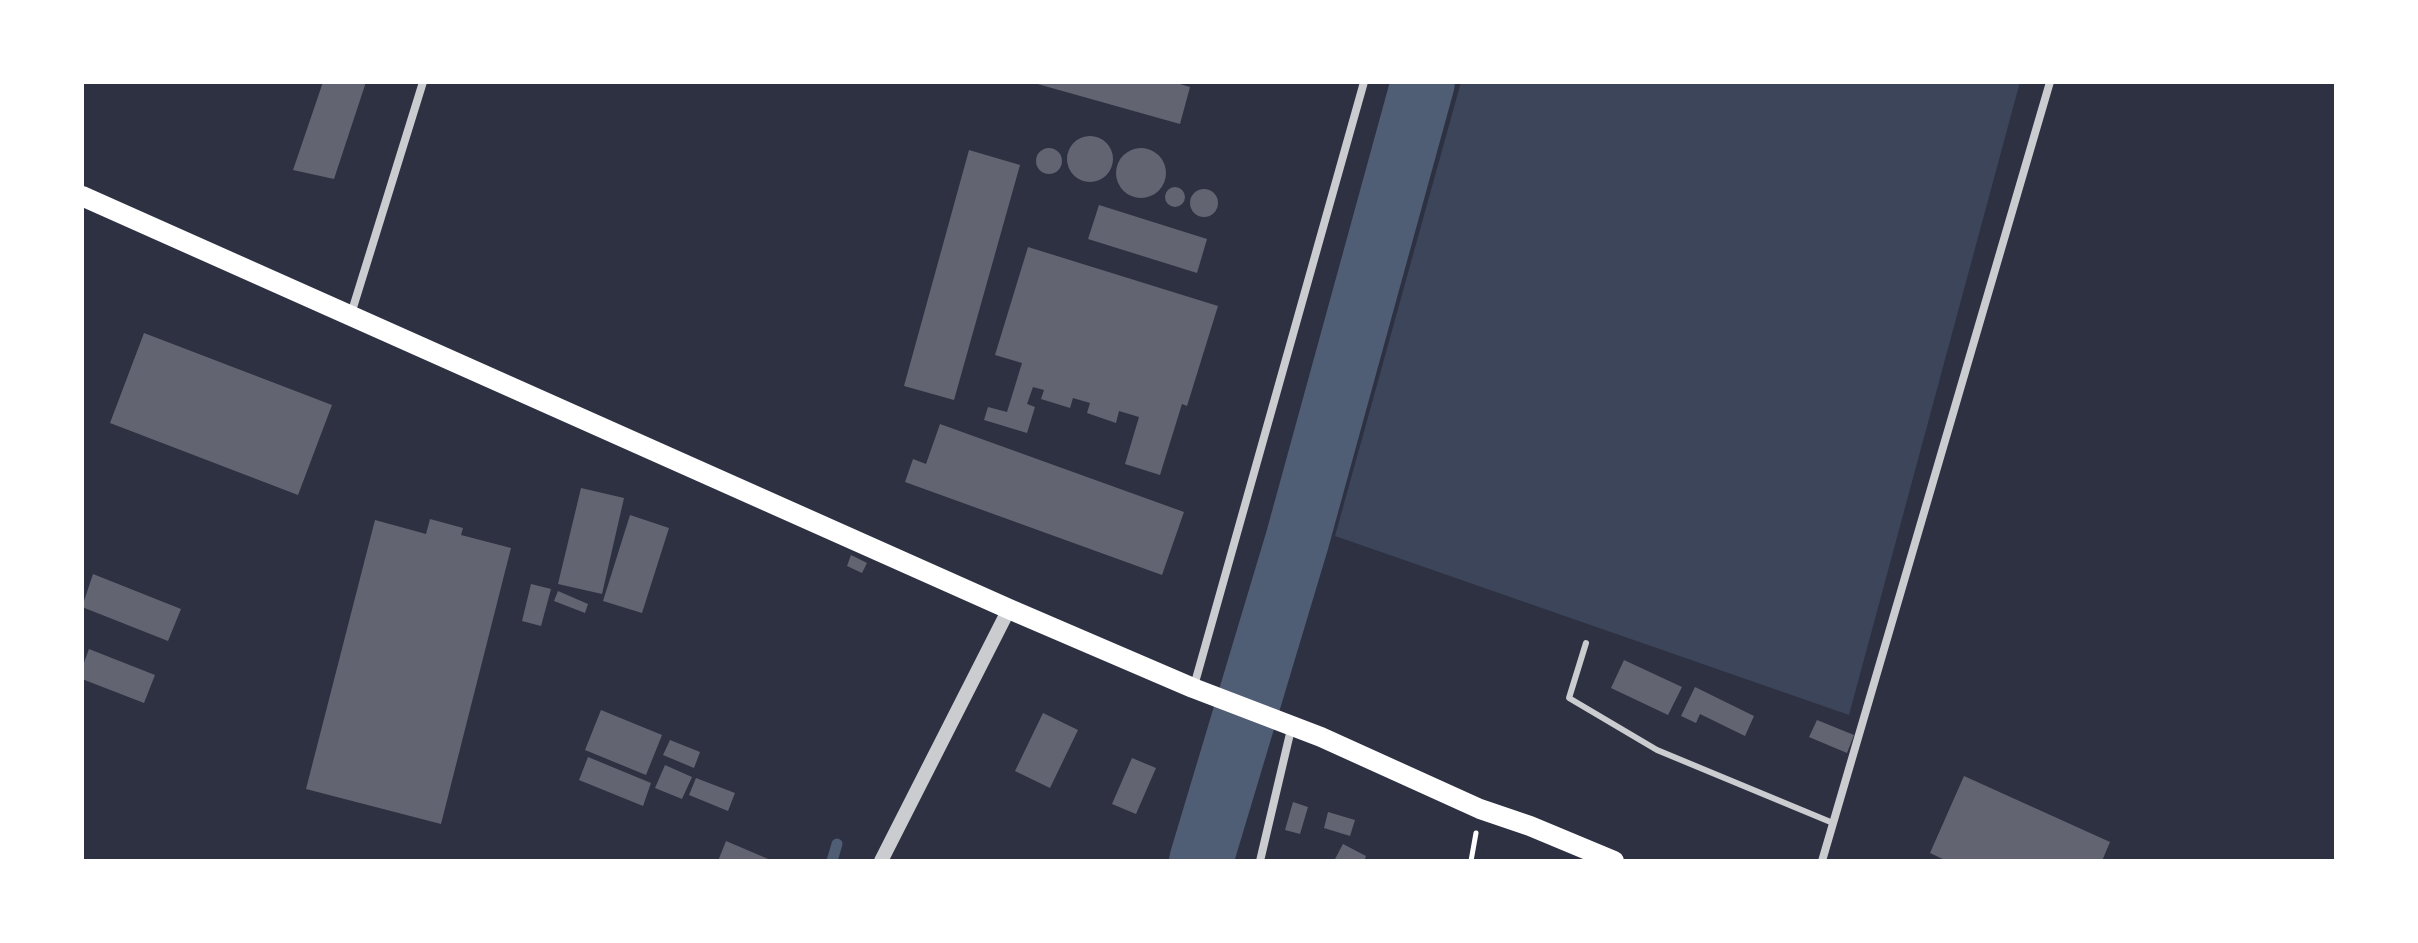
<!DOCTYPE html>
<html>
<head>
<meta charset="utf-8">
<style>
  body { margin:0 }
  #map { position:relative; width:2418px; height:943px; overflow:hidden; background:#2d3142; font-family:Bitter,serif }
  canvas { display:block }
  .frame { position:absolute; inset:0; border:84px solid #fff; pointer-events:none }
</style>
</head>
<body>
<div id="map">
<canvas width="2418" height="943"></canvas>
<div class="frame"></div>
</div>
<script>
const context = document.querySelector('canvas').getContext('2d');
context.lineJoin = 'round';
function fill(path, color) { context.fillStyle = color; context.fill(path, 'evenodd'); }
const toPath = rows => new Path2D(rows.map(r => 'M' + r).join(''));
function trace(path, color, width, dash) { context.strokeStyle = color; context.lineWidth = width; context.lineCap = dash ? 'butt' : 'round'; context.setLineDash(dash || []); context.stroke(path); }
const green = toPath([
  [1461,82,2020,82,1849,715,1335,536]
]);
const stream = toPath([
  [832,861,837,844]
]);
const river = toPath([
  [1201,861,1297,541,1423,82]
]);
const building = toPath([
  [323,82,366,82,334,179,293,170],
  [1173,82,1190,87,1180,124,1034,83],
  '1067 159a23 23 0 1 1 46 0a23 23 0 1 1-46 0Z',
  '1036 161a13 13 0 1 1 26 0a13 13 0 1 1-26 0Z',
  '1116 173a25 25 0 1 1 50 0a25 25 0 1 1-50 0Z',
  [969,150,1020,165,954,400,904,386],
  '1165 197a10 10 0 1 1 20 0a10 10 0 1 1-20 0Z',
  '1190 203a14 14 0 1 1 28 0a14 14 0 1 1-28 0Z',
  [1099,205,1207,239,1197,273,1088,239],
  [1028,247,1218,306,1187,406,1182,404,1160,475,1125,464,1139,417,1119,411,1116,423,1087,413,1090,403,1073,398,1070,408,1041,399,1044,390,1033,387,1027,404,1035,407,1027,433,984,420,988,407,1007,412,1022,363,995,355],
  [144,333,332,405,298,495,110,423],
  [940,424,1184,512,1162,575,905,482,913,459,926,464],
  [581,488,624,498,602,594,558,584],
  [630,515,669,528,642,613,603,601],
  [430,519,463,528,461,535,511,548,441,824,306,789,375,520,426,534],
  [851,555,867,563,862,573,847,566],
  [93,574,181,609,168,641,82,607],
  [531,584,551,589,541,626,522,621],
  [558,591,588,604,585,613,554,601],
  [89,649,155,675,144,703,82,679,82,668],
  [1624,660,1682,687,1668,715,1611,688],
  [1695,687,1754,716,1745,736,1700,714,1696,723,1681,716],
  [601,710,662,735,646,775,585,750],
  [1043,713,1078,730,1050,788,1015,771],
  [1817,720,1854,735,1847,753,1809,737],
  [670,740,700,752,694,768,663,755],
  [588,757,651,783,643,806,579,780],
  [1132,758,1156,768,1136,814,1112,804],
  [665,765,692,777,682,799,655,788],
  [1964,776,2110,842,2102,861,1947,861,1930,853],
  [696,778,735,793,728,811,689,795],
  [1293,802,1308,807,1300,834,1285,830],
  [1328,812,1355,820,1350,836,1324,828],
  [726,841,773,861,718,861],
  [1343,844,1366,856,1364,861,1335,859]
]);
const path = toPath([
  [1471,861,1476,833]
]);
const service = toPath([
  [1586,643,1569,698,1657,750,1833,823]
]);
const minor = toPath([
  [351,314,423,82],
  [1194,686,1364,82],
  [1260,861,1292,725],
  [1822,861,2050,82]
]);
const tertiary = toPath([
  [881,861,1009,609]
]);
const primary = toPath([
  [82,196,1009,609,1193,688,1321,737,1480,809,1530,826,1614,861]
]);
fill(green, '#3c4559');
trace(stream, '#4f5d75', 11);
trace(river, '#4f5d75', 64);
fill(building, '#626471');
trace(path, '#fff', 5);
trace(service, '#caccd0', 6);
trace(minor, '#caccd0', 8);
trace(tertiary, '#caccd0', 14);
trace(primary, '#fff', 20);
</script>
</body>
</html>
